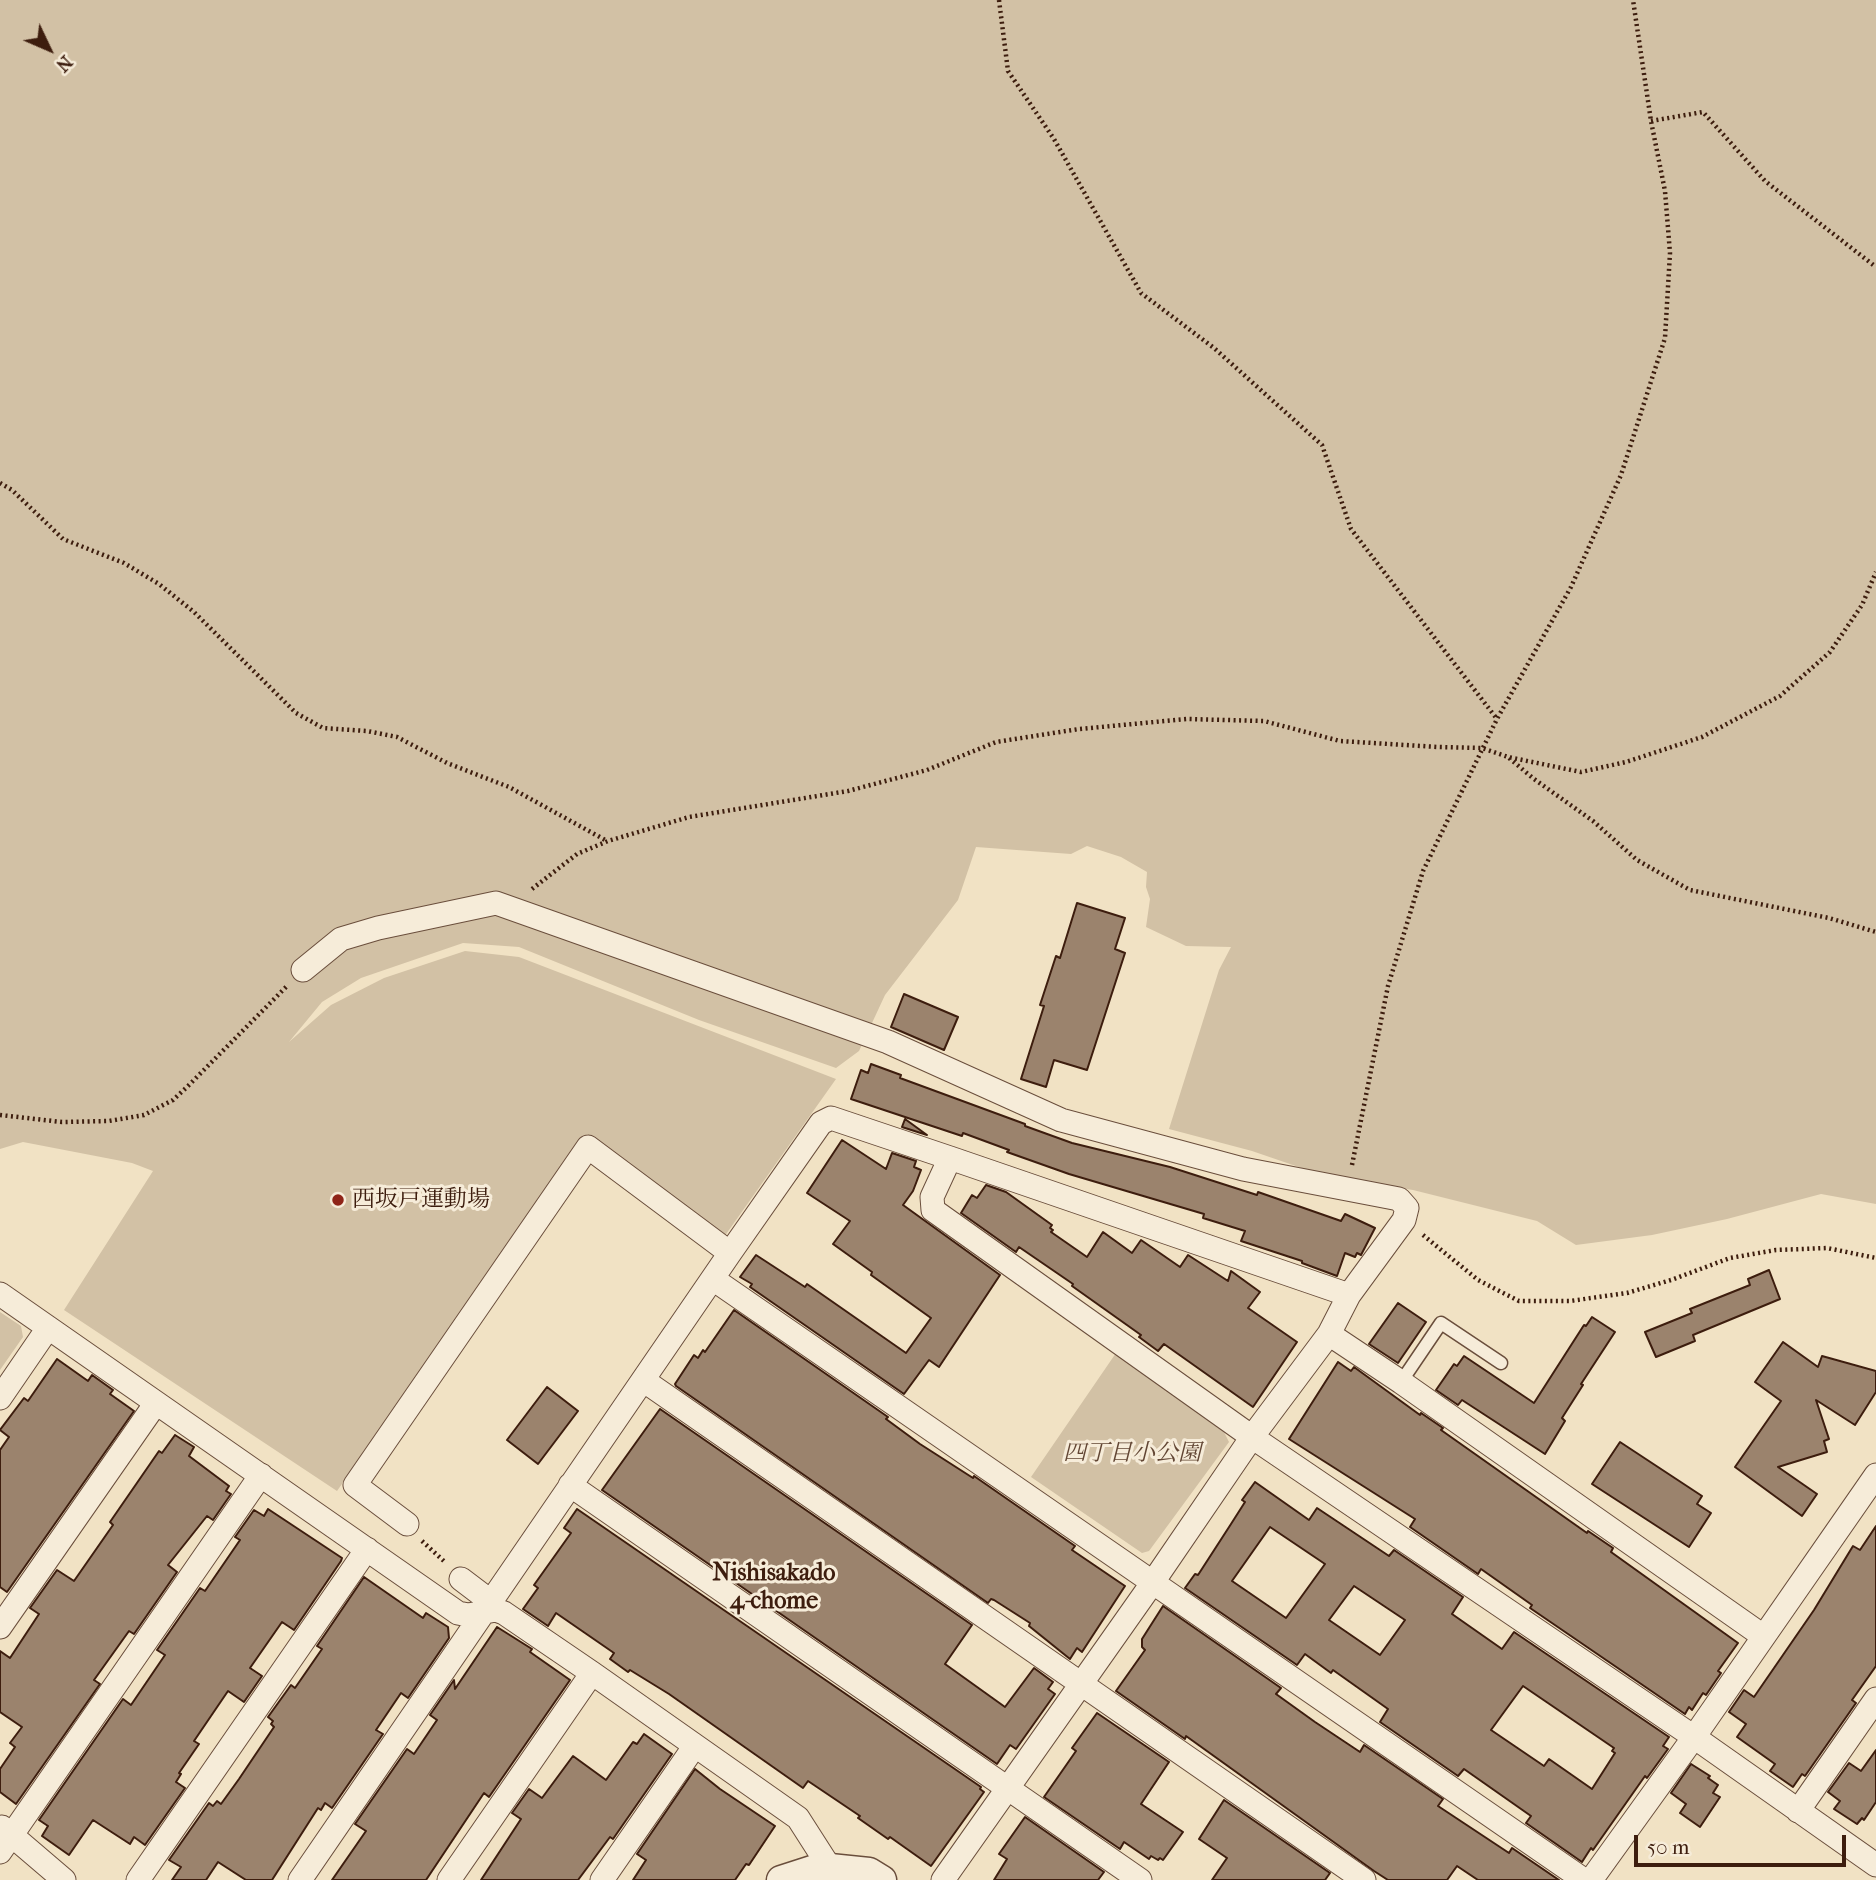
<!DOCTYPE html>
<html>
<head>
<meta charset="utf-8">
<style>
  body { margin:0 }
  #map { position:relative; width:1876px; height:1880px; overflow:hidden; background:#f1e2c4; font-family:"IM FELL French Canon",serif }
  canvas { display:block }
  .north { position:absolute; left:14px; top:14px; width:70px; height:70px; -webkit-text-stroke:5px #f6ecd9; paint-order:stroke; rotate:134deg; font-size:19px; font-weight:700; line-height:28px; text-align:center; color:#3d1d0e }
  .north::after { content:''; display:block; margin:auto; width:24px; height:32px; background:#3d1d0e; clip-path:polygon(50% 0,100% 100%,50% 72%,0 100%) }
  .scale { position:absolute; left:1634px; top:1835px; width:212px; height:32px; box-sizing:border-box; border:4px solid #3d1d0e; border-top:0; padding-left:9px; font-size:21px; line-height:24px; white-space:nowrap; color:#3d1d0e; -webkit-text-stroke:5px #f6ecd9; paint-order:stroke }
</style>
</head>
<body>
<div id="map">
<canvas width="1876" height="1880"></canvas>
<div class="north">N</div>
<div class="scale">50 m</div>
</div>
<script>
const context = document.querySelector('canvas').getContext('2d');
context.lineJoin = 'round';
function fill(path, color) { context.fillStyle = color; context.fill(path, 'evenodd'); }
const toPath = rows => new Path2D(rows.map(r => 'M' + r).join(''));
function trace(path, color, width, dash) { context.strokeStyle = color; context.lineWidth = width; context.lineCap = dash ? 'butt' : 'round'; context.setLineDash(dash || []); context.stroke(path); }
function label(font, color, halo, rows, align = 'center') {
  context.font = font + ' "IM FELL French Canon","Noto Serif JP",serif'; context.lineWidth = 6; context.setLineDash([]); context.textBaseline = 'middle'; context.strokeStyle = halo; context.fillStyle = color; for (const [text, x, y, turn = 0] of rows) {
    context.save(); context.translate(x, y); context.rotate((+turn || 0) * Math.PI / 180); context.textAlign = isNaN(turn) ? turn : align; if (halo) context.strokeText(text, 0, 0); context.fillText(text, 0, 0); context.restore();
  }
}
const green = toPath([
  [0,0,1876,0,1876,1204,1821,1194,1727,1219,1652,1235,1576,1245,1537,1221,1413,1190,1325,1176,1252,1151,1169,1129,1219,970,1231,947,1186,946,1146,927,1150,899,1146,887,1147,872,1121,857,1087,846,1071,854,976,847,958,900,885,995,859,1051,836,1068,699,1020,519,947,463,943,361,978,322,1002,289,1042,331,1005,384,978,465,951,519,957,836,1079,724,1237,587,1134,337,1491,64,1310,153,1171,132,1163,23,1142,0,1149],
  [0,1312,21,1326,23,1337,0,1370],
  [1116,1353,1224,1432,1229,1442,1149,1551,1142,1553,1031,1477]
]);
const building = toPath([
  [1077,903,1125,918,1115,949,1125,953,1087,1070,1054,1060,1046,1087,1021,1079,1044,1006,1040,1005,1056,956,1060,958,1077,903],
  [904,994,958,1017,944,1050,891,1027,904,994],
  [871,1064,901,1075,900,1078,1025,1124,1025,1126,1072,1143,1170,1167,1257,1195,1258,1192,1341,1221,1345,1214,1375,1228,1361,1255,1357,1253,1355,1257,1345,1253,1337,1276,1302,1263,1302,1261,1241,1241,1245,1231,1203,1218,1204,1214,1069,1174,1007,1152,1009,1150,963,1133,962,1136,851,1099,861,1070,868,1073,871,1064],
  [905,1119,927,1135,902,1127,905,1119],
  [842,1140,886,1169,892,1153,916,1161,914,1167,921,1170,913,1191,903,1205,1000,1275,939,1367,929,1360,904,1394,750,1287,752,1284,740,1277,756,1255,805,1287,807,1284,906,1353,931,1318,871,1275,872,1272,833,1244,850,1221,807,1193,842,1140],
  [986,1185,1006,1192,1052,1225,1050,1228,1053,1230,1051,1232,1087,1257,1103,1232,1132,1253,1141,1240,1180,1267,1188,1255,1228,1281,1231,1271,1260,1292,1248,1308,1297,1342,1253,1407,1164,1344,1158,1351,1139,1337,1141,1335,1072,1286,1073,1284,1019,1247,1016,1252,961,1213,972,1195,977,1198,986,1185],
  [1769,1270,1780,1299,1693,1335,1695,1341,1656,1357,1645,1332,1692,1313,1690,1309,1750,1285,1748,1279,1769,1270],
  [1398,1303,1426,1322,1398,1363,1369,1344,1398,1303],
  [734,1310,888,1417,886,1419,920,1444,973,1478,974,1476,1075,1546,1072,1550,1125,1586,1082,1652,1077,1648,1070,1659,1029,1626,1030,1623,994,1600,991,1599,988,1603,676,1386,675,1384,694,1355,698,1358,703,1350,705,1352,734,1310],
  [1592,1317,1615,1332,1581,1384,1583,1385,1562,1418,1565,1421,1545,1454,1462,1400,1458,1405,1436,1390,1454,1364,1457,1366,1464,1356,1534,1403,1584,1325,1586,1326,1592,1317],
  [1783,1342,1818,1367,1822,1356,1876,1371,1876,1392,1855,1425,1816,1400,1829,1439,1824,1441,1827,1452,1778,1467,1817,1494,1802,1516,1735,1467,1781,1401,1755,1382,1783,1342],
  [57,1359,88,1381,92,1375,113,1390,110,1394,134,1411,7,1592,0,1587,0,1450,9,1437,0,1430,24,1398,28,1401,57,1359],
  [1338,1362,1351,1371,1354,1367,1420,1415,1421,1413,1443,1428,1441,1430,1587,1533,1588,1531,1613,1548,1611,1552,1738,1643,1718,1671,1721,1673,1706,1695,1703,1693,1692,1710,1689,1707,1685,1714,1530,1608,1532,1605,1481,1569,1478,1574,1410,1527,1415,1519,1289,1439,1338,1362],
  [547,1387,578,1411,538,1464,507,1440,547,1387],
  [660,1409,972,1625,945,1664,1005,1707,1034,1668,1053,1682,1048,1689,1055,1694,1016,1749,1010,1745,997,1764,602,1490,660,1409],
  [175,1435,194,1447,189,1456,229,1486,226,1491,231,1494,213,1520,207,1516,168,1565,177,1572,134,1634,129,1631,94,1680,100,1684,16,1804,0,1792,0,1769,15,1747,10,1743,22,1727,0,1712,0,1651,10,1658,39,1614,30,1608,57,1570,74,1581,113,1525,110,1522,159,1451,162,1453,175,1435],
  [1620,1442,1702,1496,1697,1504,1711,1513,1689,1547,1592,1484,1620,1442],
  [1255,1482,1309,1520,1317,1508,1389,1556,1394,1550,1463,1597,1452,1614,1502,1649,1514,1632,1669,1737,1663,1746,1668,1749,1647,1778,1645,1776,1593,1850,1591,1848,1582,1862,1526,1823,1531,1816,1464,1769,1458,1776,1380,1722,1388,1709,1333,1670,1331,1673,1305,1654,1297,1665,1185,1588,1195,1574,1198,1575,1231,1524,1245,1502,1242,1500,1255,1482],
  [1270,1527,1325,1564,1286,1618,1232,1581,1270,1527],
  [1354,1586,1405,1620,1380,1655,1329,1620,1354,1586],
  [1523,1686,1614,1748,1612,1751,1615,1753,1592,1789,1549,1759,1544,1766,1491,1730,1523,1686],
  [268,1509,342,1558,341,1561,294,1630,282,1622,250,1668,262,1676,244,1702,228,1691,194,1741,199,1744,179,1773,181,1774,176,1782,185,1788,145,1845,134,1837,130,1844,93,1820,69,1855,42,1836,48,1826,39,1820,123,1699,131,1705,165,1655,157,1650,200,1588,205,1591,240,1540,235,1537,254,1510,264,1516,268,1509],
  [577,1509,981,1787,980,1789,984,1792,931,1866,890,1837,888,1839,858,1818,860,1816,808,1781,803,1788,669,1694,630,1670,628,1672,610,1659,614,1653,556,1613,548,1626,523,1609,538,1588,534,1585,571,1533,564,1528,577,1509],
  [1876,1526,1876,1666,1852,1700,1856,1703,1805,1776,1802,1774,1793,1787,1770,1771,1775,1764,1737,1737,1746,1724,1729,1712,1744,1690,1754,1697,1814,1610,1853,1546,1860,1550,1876,1526],
  [364,1577,423,1618,426,1613,448,1627,449,1638,408,1698,401,1693,376,1730,383,1734,332,1808,325,1803,321,1810,318,1808,272,1880,246,1880,218,1862,206,1880,172,1880,181,1867,169,1860,209,1803,213,1806,217,1801,221,1804,239,1779,274,1727,271,1724,273,1721,268,1717,291,1685,295,1688,322,1649,317,1646,364,1577],
  [1163,1606,1281,1688,1276,1694,1315,1722,1360,1752,1364,1745,1443,1799,1438,1806,1509,1853,1512,1848,1559,1880,1478,1880,1457,1866,1447,1880,1388,1880,1374,1871,1186,1736,1185,1739,1116,1691,1145,1650,1142,1647,1142,1639,1163,1606],
  [497,1627,532,1649,530,1652,570,1680,489,1797,484,1793,426,1880,332,1880,366,1831,355,1824,407,1749,414,1754,437,1720,430,1715,454,1680,455,1689,497,1627],
  [1097,1713,1169,1762,1141,1804,1183,1832,1163,1860,1160,1858,1158,1860,1151,1856,1149,1859,1124,1842,1120,1849,1044,1797,1076,1751,1072,1748,1097,1713],
  [644,1734,672,1754,613,1839,610,1837,578,1880,481,1880,521,1819,512,1813,529,1789,542,1798,573,1756,606,1780,633,1742,637,1744,644,1734],
  [1876,1750,1876,1802,1864,1820,1862,1818,1857,1824,1834,1809,1840,1801,1828,1792,1849,1763,1861,1771,1876,1750],
  [1691,1764,1710,1776,1708,1778,1718,1785,1713,1793,1720,1797,1700,1827,1680,1813,1686,1804,1671,1793,1691,1764],
  [695,1769,720,1789,775,1826,749,1865,746,1864,735,1880,633,1880,646,1860,637,1854,695,1769],
  [1224,1800,1330,1873,1325,1880,1212,1880,1227,1858,1199,1839,1224,1800],
  [1025,1817,1104,1872,1098,1880,994,1880,1007,1859,999,1854,1025,1817]
]);
const path = toPath([
  [999,0,1008,71,1054,139,1141,293,1214,348,1322,445,1351,529,1497,719],
  [1651,121,1703,112,1765,181,1876,267],
  [0,483,12,490,63,539,124,563,159,584,194,612,296,713,323,728,367,731,397,737,447,763,509,787,607,841],
  [1509,758,1534,779,1593,821,1637,860,1690,890,1829,918,1876,932],
  [532,889,577,854,608,841,689,817,848,791,927,770,996,742,1079,729,1187,719,1264,721,1340,741,1438,747,1482,748,1508,757,1581,772,1626,762,1702,737,1780,696,1830,652,1862,605,1876,572],
  [0,1115,62,1122,109,1121,144,1115,173,1100,187,1087,287,986],
  [1352,1165,1388,986,1423,871,1497,719,1571,587,1621,475,1665,338,1670,253,1665,191,1651,121,1633,0],
  [1423,1235,1478,1280,1519,1301,1570,1301,1627,1293,1671,1280,1730,1258,1776,1250,1827,1248,1876,1258],
  [422,1541,446,1563]
]);
const service = toPath([
  [1401,1382,1441,1323,1501,1363]
]);
const minor = toPath([
  [303,970,341,939,378,928,496,903,888,1042,1061,1120,1243,1169,1399,1199,1407,1208,1404,1220,1349,1295,950,1158],
  [713,1279,1584,1880],
  [0,1294,458,1613,468,1615,496,1610,504,1613,592,1673,798,1818,830,1868],
  [1329,1334,1401,1382,1763,1636],
  [643,1380,1364,1880],
  [0,1398,48,1328],
  [570,1485,1140,1880],
  [407,1524,355,1485,588,1147,730,1253],
  [461,1579,490,1601],
  [0,1627,156,1403],
  [1798,1811,1876,1699],
  [2,1827,64,1880],
  [0,1852,261,1475],
  [138,1880,367,1549],
  [300,1880,730,1253,821,1123,831,1118,950,1158,932,1197,933,1210,1252,1437,1694,1737,1876,1865],
  [449,1880,592,1673],
  [602,1880,694,1747],
  [943,1880,1153,1582,1252,1437,1329,1334,1349,1295],
  [1591,1880,1694,1737,1876,1475]
]);
const tertiary = toPath([
  [781,1880,812,1870,830,1868,869,1872,882,1880]
]);
const markers = [
  [338,1200,7,"#8f2418"]
];
const poiNames = [
  ["西坂戸運動場",352,1200]
];
const parkNames = [
  ["四丁目小公園",1132,1454]
];
const neighbourhoodNames = [
  ["Nishisakado",774,1574],
  ["4-chome",774,1602]
];
fill(green, '#d2c1a5');
fill(building, '#9b836d');
trace(building, '#3d1d0e', 2);
trace(service, '#6a4e3c', 15);
trace(minor, '#6a4e3c', 25);
trace(tertiary, '#6a4e3c', 31);
trace(path, '#3d1d0e', 4.5, [2, 3.5]);
trace(service, '#f6ecd9', 12);
trace(minor, '#f6ecd9', 23);
trace(tertiary, '#f6ecd9', 28);
for (const [x, y, r, color] of markers) { const dot = new Path2D(); dot.arc(x, y, r, 0, 2 * Math.PI); context.fillStyle = color; context.fill(dot); trace(dot, '#f6ecd9', 2.5); }
label('23px', '#3d1d0e', '#f6ecd9', poiNames, 'left');
label('italic 23px', '#624634', '#f6ecd9', parkNames);
label('bold 24px', '#3d1d0e', '#f6ecd9', neighbourhoodNames);
</script>
</body>
</html>
